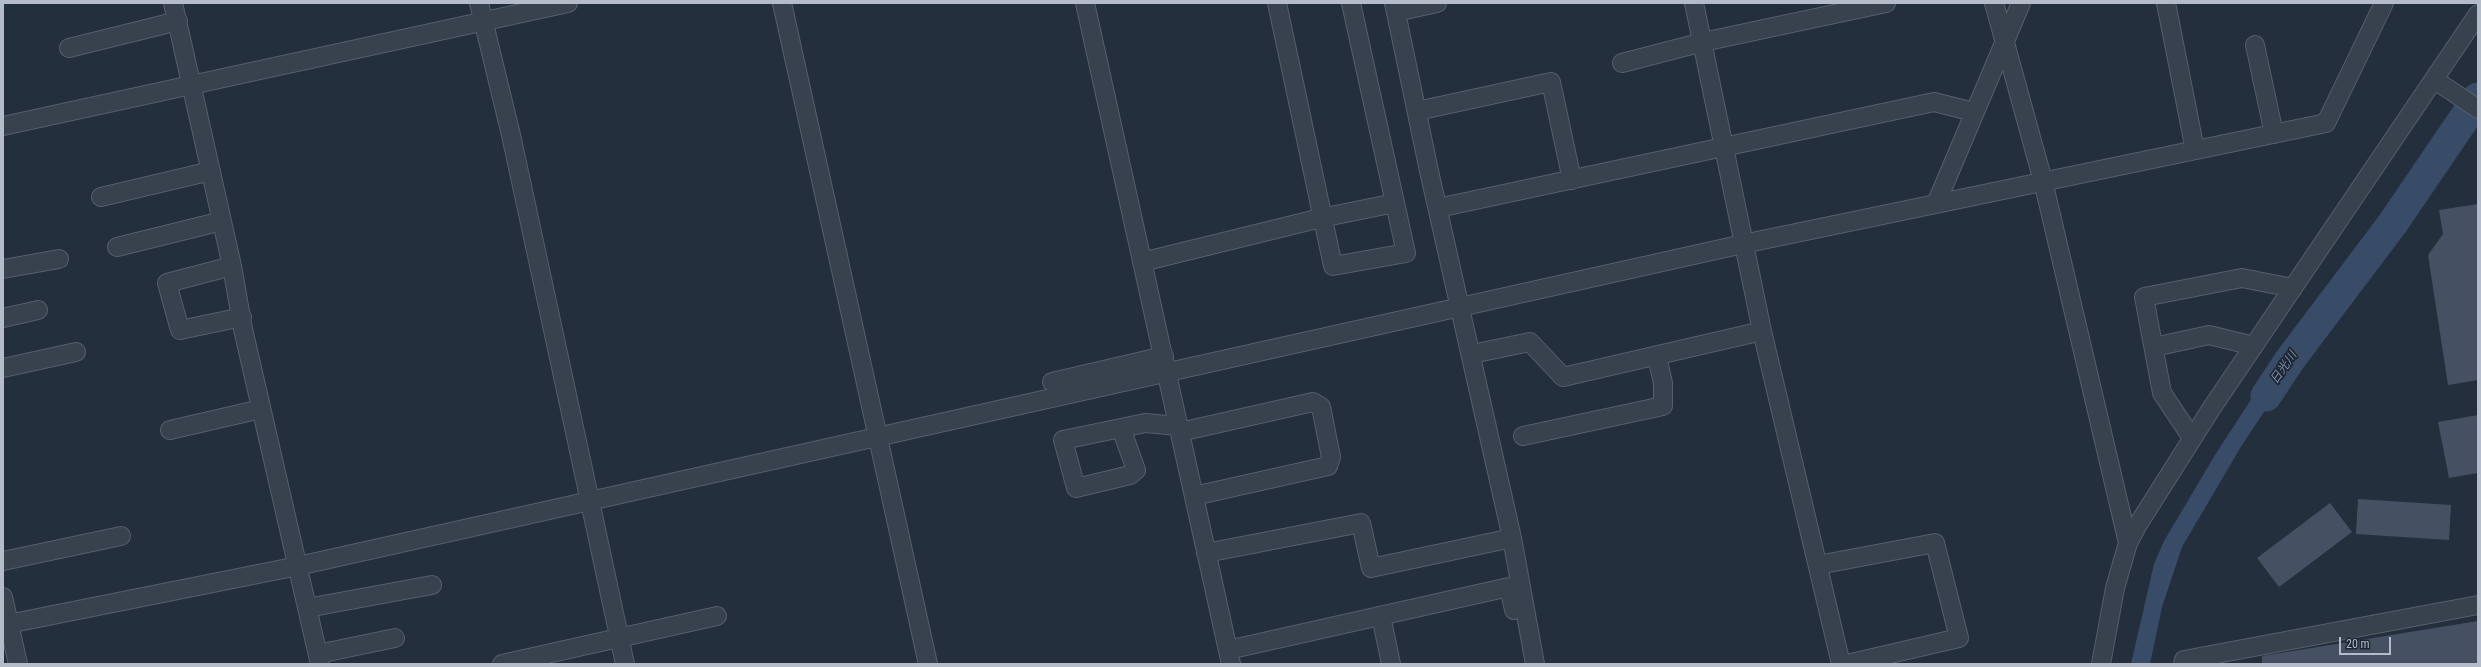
<!DOCTYPE html>
<html>
<head>
<meta charset="utf-8">
<style>
  body { margin:0 }
  #map { position:relative; width:2481px; height:667px; overflow:hidden; background:#242f3e; font-family:"Roboto Condensed",sans-serif }
  canvas { display:block }
  .frame { position:absolute; inset:0; border:4px solid #b4bcc9; pointer-events:none }
  .scale { position:absolute; left:2339px; top:637px; width:52px; height:18px; box-sizing:border-box; border:2px solid #b4bcc9; border-top:0; padding-left:5px; font-size:12px; line-height:14px; white-space:nowrap; color:#b4bcc9; -webkit-text-stroke:3px #1d2633; paint-order:stroke }
</style>
</head>
<body>
<div id="map">
<canvas width="2481" height="667"></canvas>
<div class="frame"></div>
<div class="scale">20 m</div>
</div>
<script>
const context = document.querySelector('canvas').getContext('2d');
context.lineJoin = 'round';
function fill(path, color) { context.fillStyle = color; context.fill(path, 'evenodd'); }
const toPath = rows => new Path2D(rows.map(r => 'M' + r).join(''));
function trace(path, color, width, dash) { context.strokeStyle = color; context.lineWidth = width; context.lineCap = dash ? 'butt' : 'round'; context.setLineDash(dash || []); context.stroke(path); }
function label(font, color, halo, rows, align = 'center') {
  context.font = font + ' "Roboto Condensed","Noto Sans JP",sans-serif'; context.lineWidth = 3.5; context.setLineDash([]); context.textBaseline = 'middle'; context.strokeStyle = halo; context.fillStyle = color; for (const [text, x, y, turn = 0] of rows) {
    context.save(); context.translate(x, y); context.rotate((+turn || 0) * Math.PI / 180); context.textAlign = isNaN(turn) ? turn : align; if (halo) context.strokeText(text, 0, 0); context.fillText(text, 0, 0); context.restore();
  }
}
const water = toPath([
  [2280,355,2295,365,2242,445,2182,547,2162,607,2150,664,2131,664,2154,564,2164,541,2215,455]
]);
const river = toPath([
  [2266,396,2289,361,2393,223,2478,98]
]);
const building = toPath([
  [2478,204,2478,380,2448,385,2428,255,2443,234,2439,210],
  [2478,415,2478,473,2449,478,2438,422],
  [2358,499,2451,505,2449,540,2356,534],
  [2330,503,2352,532,2279,587,2257,558],
  [2478,621,2478,664,2262,664,2262,656]
]);
const minor = toPath([
  [173,3,232,266,243,329,320,664],
  [479,3,511,135,625,664],
  [782,3,928,664],
  [1085,3,1231,664],
  [1277,3,1333,266,1406,253,1351,3],
  [1394,3,1429,171,1512,538,1535,664],
  [1694,3,1762,331,1841,664],
  [1994,3,2043,181,2128,543],
  [2166,3,2195,150],
  [1396,12,1437,3],
  [2255,45,2274,134],
  [69,48,178,21],
  [1622,63,1703,42,1886,3],
  [2435,80,2478,109],
  [1417,111,1551,82,1572,180],
  [3,126,568,3],
  [101,197,211,171],
  [1936,204,2021,3],
  [1438,208,1934,102,1974,112],
  [117,247,222,221],
  [1142,262,1321,218,1395,203],
  [232,266,167,283,180,330,242,317],
  [3,269,59,259],
  [3,318,38,310],
  [2154,347,2209,335,2254,346],
  [1472,354,1530,342,1563,377,1762,331],
  [3,368,76,352],
  [1052,382,1164,356],
  [1121,428,1136,470,1130,475,1076,488,1063,440,1121,428,1145,423,1179,426],
  [170,430,261,409],
  [1180,432,1313,402,1321,407,1331,457,1328,466,1194,496],
  [1523,436,1663,406,1663,383,1657,357],
  [2192,438,2162,393,2144,297,2242,278,2293,288],
  [1206,553,1361,523,1371,568,1512,538],
  [3,561,121,536],
  [1818,565,1935,543,1959,638,1847,664],
  [3,597,18,664],
  [307,608,432,585],
  [1381,616,1391,664],
  [3,625,298,566,1743,244,2326,123,2384,3],
  [1228,650,1509,587,1514,610],
  [318,654,395,638],
  [502,664,717,616],
  [2101,664,2115,588,2128,543,2137,526,2211,409,2478,14],
  [2183,664,2184,660,2478,605]
]);
const waterNames = [
  ["日光川",2284,368,-55]
];
fill(water, '#394c67');
trace(river, '#394c67', 31);
fill(building, '#455162');
trace(minor, '#565f6c', 20);
trace(minor, '#38414e', 18);
label('italic 12px', '#7c92b1', '#1d2633', waterNames);
</script>
</body>
</html>
